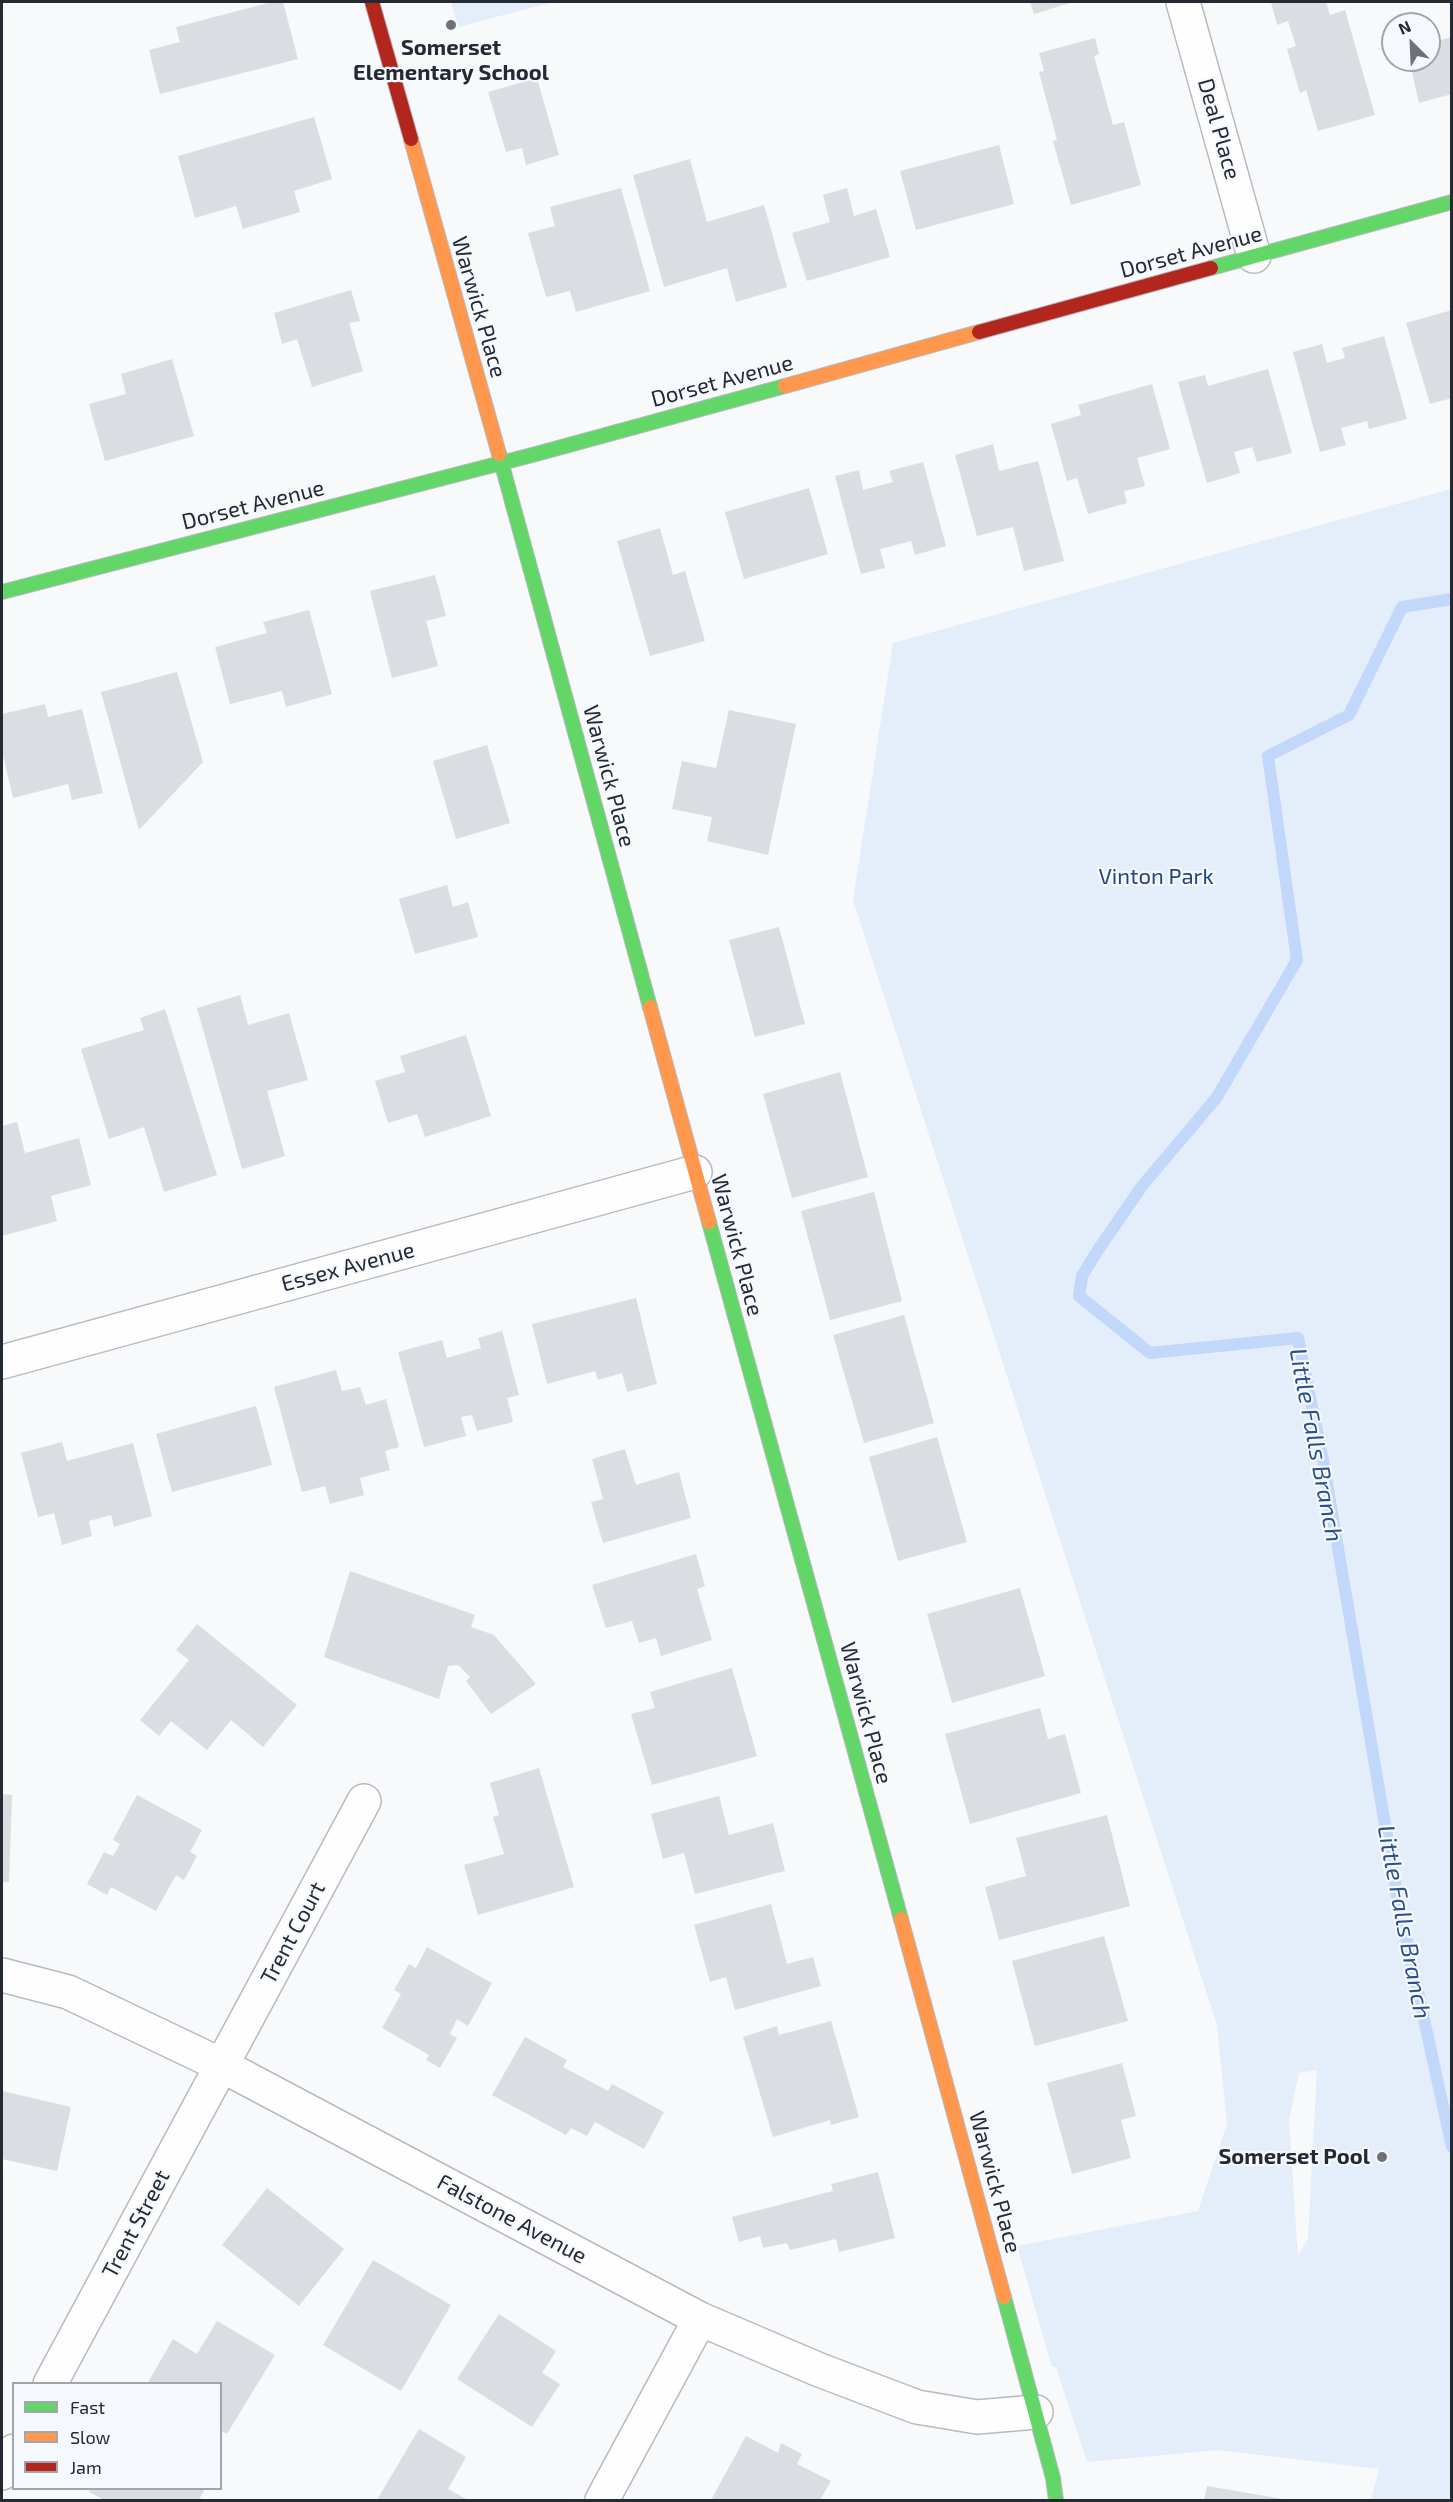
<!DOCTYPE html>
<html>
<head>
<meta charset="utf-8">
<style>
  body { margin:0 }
  #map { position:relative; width:1453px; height:2502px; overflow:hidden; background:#f7f9fb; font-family:"Exo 2",sans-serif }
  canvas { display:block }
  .frame { position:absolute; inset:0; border:3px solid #242a32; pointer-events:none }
  .legend { position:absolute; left:12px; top:2382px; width:210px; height:108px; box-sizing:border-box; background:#f5f8fd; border:2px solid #a1a6ac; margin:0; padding:8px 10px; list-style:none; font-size:18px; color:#242a32 }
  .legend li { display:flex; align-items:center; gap:12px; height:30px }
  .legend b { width:30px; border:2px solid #a1a6ac }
  .north { position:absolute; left:1381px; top:12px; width:60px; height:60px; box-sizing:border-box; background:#f5f8fd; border:2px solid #a1a6ac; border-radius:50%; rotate:336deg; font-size:16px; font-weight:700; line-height:24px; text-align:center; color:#242a32 }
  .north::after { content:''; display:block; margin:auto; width:21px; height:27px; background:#6e7278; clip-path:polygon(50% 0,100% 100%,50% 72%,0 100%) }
</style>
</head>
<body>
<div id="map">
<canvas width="1453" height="2502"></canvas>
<div class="frame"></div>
<ul class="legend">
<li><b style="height:8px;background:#63d668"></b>Fast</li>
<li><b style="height:8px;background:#ff974d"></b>Slow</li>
<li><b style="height:8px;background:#b3261e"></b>Jam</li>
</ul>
<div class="north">N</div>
</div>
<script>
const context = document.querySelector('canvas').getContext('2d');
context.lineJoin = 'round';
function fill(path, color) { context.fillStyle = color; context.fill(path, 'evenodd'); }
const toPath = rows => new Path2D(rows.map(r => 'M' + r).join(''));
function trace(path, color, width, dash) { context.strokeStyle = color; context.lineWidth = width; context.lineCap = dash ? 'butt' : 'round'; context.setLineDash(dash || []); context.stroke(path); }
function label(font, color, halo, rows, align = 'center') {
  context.font = font + ' "Exo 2",sans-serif'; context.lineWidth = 4.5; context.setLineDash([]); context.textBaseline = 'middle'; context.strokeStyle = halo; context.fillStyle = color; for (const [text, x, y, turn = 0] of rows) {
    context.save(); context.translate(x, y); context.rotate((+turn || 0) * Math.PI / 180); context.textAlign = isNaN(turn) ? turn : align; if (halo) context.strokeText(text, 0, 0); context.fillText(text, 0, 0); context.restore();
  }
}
const green = toPath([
  [451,2,553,2,458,27],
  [1451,489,1452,2500,1371,2500,1379,2469,1218,2450,1087,2462,1056,2367,1052,2367,1017,2246,1198,2211,1227,2124,1217,2025,853,900,893,643],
  [1317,2070,1308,2239,1298,2255,1289,2121,1299,2073]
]);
const stream = toPath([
  [1452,599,1402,607,1349,715,1268,756,1297,960,1217,1097,1142,1186,1098,1250,1082,1276,1079,1296,1150,1353,1298,1338,1323,1460,1398,1901,1452,2147]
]);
const building = toPath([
  [272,2,283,2,298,59,160,94,149,50,180,42,176,27],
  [1030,2,1073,2,1034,14],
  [1271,2,1326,2,1330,15,1345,10,1375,115,1318,131,1306,90,1300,93,1287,49,1296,46,1288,21,1277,25],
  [1452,37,1452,94,1419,103,1409,60,1429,60,1429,43],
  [1095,38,1099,54,1094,56,1113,125,1124,122,1141,185,1071,205,1053,141,1057,140,1039,72,1044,71,1039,53],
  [537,78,559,155,526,165,522,148,506,152,488,92],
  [314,117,332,179,294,191,300,212,243,229,236,206,195,218,178,156],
  [999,145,1014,204,916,230,900,171],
  [690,159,707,222,764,205,787,287,736,302,727,268,664,287,633,175],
  [621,188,650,291,576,312,570,291,546,297,528,233,555,226,550,207],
  [847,188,854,216,876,209,890,257,807,281,792,233,830,222,823,195],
  [351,290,360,321,349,323,363,371,312,387,297,339,282,344,274,313],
  [1452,310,1452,398,1430,404,1406,323],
  [1384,336,1407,419,1369,429,1367,421,1341,428,1346,445,1320,452,1293,352,1322,344,1327,363,1345,358,1342,348],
  [172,359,194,436,105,461,89,404,126,394,121,374],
  [1268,369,1292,453,1257,462,1252,447,1234,452,1240,473,1207,483,1178,382,1205,375,1208,386],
  [1152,384,1170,449,1137,458,1145,486,1124,491,1127,503,1088,514,1077,478,1067,481,1051,424,1081,415,1078,405],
  [993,444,999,471,1038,461,1064,561,1024,571,1013,527,977,536,955,455],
  [923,462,946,546,915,555,911,541,880,549,885,568,861,574,835,476,859,470,863,490,893,482,889,471],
  [809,488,828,554,744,579,725,512],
  [660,528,673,575,685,571,705,641,650,656,617,541],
  [435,575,446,616,426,621,438,666,392,678,370,591],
  [309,610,332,694,286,707,282,691,230,704,215,647,267,633,263,622],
  [177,672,203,762,139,830,101,692],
  [45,704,48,717,82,709,103,793,72,800,68,784,13,798,2,751,2,714],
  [729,710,796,724,768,855,707,841,712,817,672,809,682,761,716,768],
  [487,745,510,823,456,839,433,761],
  [447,885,453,907,468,902,478,937,415,954,399,899],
  [779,927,805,1024,755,1037,729,940],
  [240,995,248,1025,289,1013,308,1080,267,1091,285,1156,242,1169,197,1008],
  [165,1009,217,1175,164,1192,144,1127,109,1139,81,1049,144,1030,140,1018],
  [466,1035,491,1116,425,1137,417,1114,388,1123,375,1081,405,1072,400,1056],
  [840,1072,868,1177,792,1198,763,1094],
  [17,1122,25,1153,79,1138,91,1185,51,1196,57,1221,2,1236,2,1126],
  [874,1192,902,1301,830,1320,801,1211],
  [636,1298,657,1384,627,1392,622,1373,598,1380,595,1371,547,1384,532,1324],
  [904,1315,934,1423,864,1443,833,1335],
  [502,1331,519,1395,507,1398,513,1422,477,1431,472,1415,461,1417,466,1436,424,1447,398,1352,442,1340,447,1358,481,1348,478,1338],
  [336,1370,342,1391,360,1387,366,1405,386,1399,399,1447,385,1451,390,1470,360,1478,364,1495,330,1504,325,1486,302,1492,274,1387],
  [256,1406,272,1465,172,1492,156,1434],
  [937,1437,967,1542,898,1561,869,1457],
  [62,1442,67,1461,133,1443,152,1516,114,1527,111,1515,89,1521,92,1536,62,1545,54,1513,38,1517,21,1453],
  [625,1449,636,1485,679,1472,691,1518,603,1543,591,1502,603,1499,592,1459],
  [696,1554,705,1586,697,1589,712,1640,661,1656,656,1638,639,1643,632,1621,606,1628,592,1585],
  [350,1571,475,1615,471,1627,494,1635,536,1684,491,1714,466,1681,470,1677,458,1665,448,1666,439,1699,324,1657],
  [1020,1588,1045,1676,952,1703,927,1614],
  [197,1624,297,1705,263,1747,231,1720,207,1750,171,1721,159,1736,140,1720,189,1660,176,1650],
  [732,1668,757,1756,652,1785,631,1714,655,1708,650,1692],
  [1040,1708,1048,1739,1065,1734,1081,1793,970,1824,945,1734],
  [539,1768,574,1887,478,1915,464,1865,504,1854,493,1817,499,1815,490,1783],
  [2,1794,12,1795,9,1882,2,1882],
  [137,1795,202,1830,190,1852,197,1856,184,1880,176,1875,156,1911,111,1887,107,1895,87,1884,104,1852,113,1856,120,1844,113,1840],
  [719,1796,729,1835,773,1823,785,1871,695,1894,684,1853,663,1859,651,1814],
  [1107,1815,1130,1906,999,1940,985,1887,1026,1876,1016,1838],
  [771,1904,787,1964,813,1957,821,1986,735,2010,726,1977,710,1982,694,1925],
  [1104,1936,1128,2021,1035,2046,1012,1961],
  [427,1947,492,1983,468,2026,457,2019,450,2034,457,2038,440,2068,426,2060,429,2055,382,2028,401,1994,394,1990,409,1964,416,1968],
  [831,2021,859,2117,831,2125,830,2120,773,2137,743,2037,777,2026,779,2035],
  [525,2037,567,2060,563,2067,608,2091,612,2084,664,2112,644,2149,595,2122,587,2136,571,2128,566,2135,492,2095],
  [1122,2063,1136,2116,1121,2120,1131,2158,1072,2174,1047,2083],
  [2,2091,71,2107,57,2171,2,2159],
  [878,2172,895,2238,839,2252,836,2239,790,2250,787,2243,763,2248,760,2236,739,2242,732,2217,833,2191,831,2184],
  [267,2188,344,2249,299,2306,222,2245],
  [373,2260,451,2305,401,2391,323,2345],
  [499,2314,556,2351,542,2373,560,2384,532,2427,457,2379],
  [217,2321,275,2355,227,2434,220,2430,220,2384,147,2384,173,2339,197,2354],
  [419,2429,466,2457,448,2489,468,2500,377,2500],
  [746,2436,778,2453,781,2443,802,2454,797,2464,831,2481,820,2500,711,2500],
  [1207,2486,1283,2499,1283,2500,1204,2500],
  [91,2488,205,2488,199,2500,104,2500,89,2492]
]);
const street = toPath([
  [1183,2,1254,256],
  [2,1362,695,1172],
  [2,1975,68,1992,221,2065,700,2319,817,2369,917,2407,977,2417,1036,2412],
  [50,2384,364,1801],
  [2,2473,14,2451],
  [602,2500,700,2319]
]);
const fast = toPath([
  [1211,268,1452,202],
  [499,454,650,1007],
  [2,592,536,454,785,386],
  [709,1222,901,1919],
  [1004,2297,1053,2478,1056,2500]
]);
const slow = toPath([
  [411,139,499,454],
  [785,386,979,332],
  [650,1007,709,1222],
  [901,1919,1004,2297]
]);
const jam = toPath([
  [372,2,411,139],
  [979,332,1211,268]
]);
const markers = [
  [451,25,6,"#6e7278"],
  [1382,2157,6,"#6e7278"]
];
const poiNames = [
  ["Somerset",451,48],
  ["Elementary School",451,73],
  ["Somerset Pool",1370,2157,"right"]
];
const streetNames = [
  ["Deal Place",1219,129,74],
  ["Dorset Avenue",1191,252,-15],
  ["Warwick Place",479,307,74],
  ["Dorset Avenue",722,381,-15],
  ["Dorset Avenue",253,505,-14],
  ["Warwick Place",609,776,75],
  ["Warwick Place",737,1245,75],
  ["Essex Avenue",348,1267,-15],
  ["Warwick Place",866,1713,75],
  ["Trent Court",293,1933,-62],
  ["Warwick Place",995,2182,75],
  ["Falstone Avenue",512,2219,28],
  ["Trent Street",136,2224,-62]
];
const parkNames = [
  ["Vinton Park",1156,877]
];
const waterNames = [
  ["Little Falls Branch",1316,1445,79],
  ["Little Falls Branch",1404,1922,79]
];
fill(green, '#e4edfa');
trace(stream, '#c2d8fa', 12);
fill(building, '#dadee2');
trace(street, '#b7babf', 36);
trace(fast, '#b7babf', 16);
trace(slow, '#b7babf', 16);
trace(jam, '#b7babf', 16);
trace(street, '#fefefe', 33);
trace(fast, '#63d668', 14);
trace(slow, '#ff974d', 14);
trace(jam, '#b3261e', 14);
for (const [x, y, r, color] of markers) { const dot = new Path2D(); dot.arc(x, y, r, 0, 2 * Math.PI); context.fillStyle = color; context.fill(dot); trace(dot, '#f5f8fd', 2); }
label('bold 22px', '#242a32', '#f5f8fd', poiNames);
label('22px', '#242a32', '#f5f8fd', streetNames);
label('22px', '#21457e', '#f5f8fd', parkNames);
label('italic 24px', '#2b508a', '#f5f8fd', waterNames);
</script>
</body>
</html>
